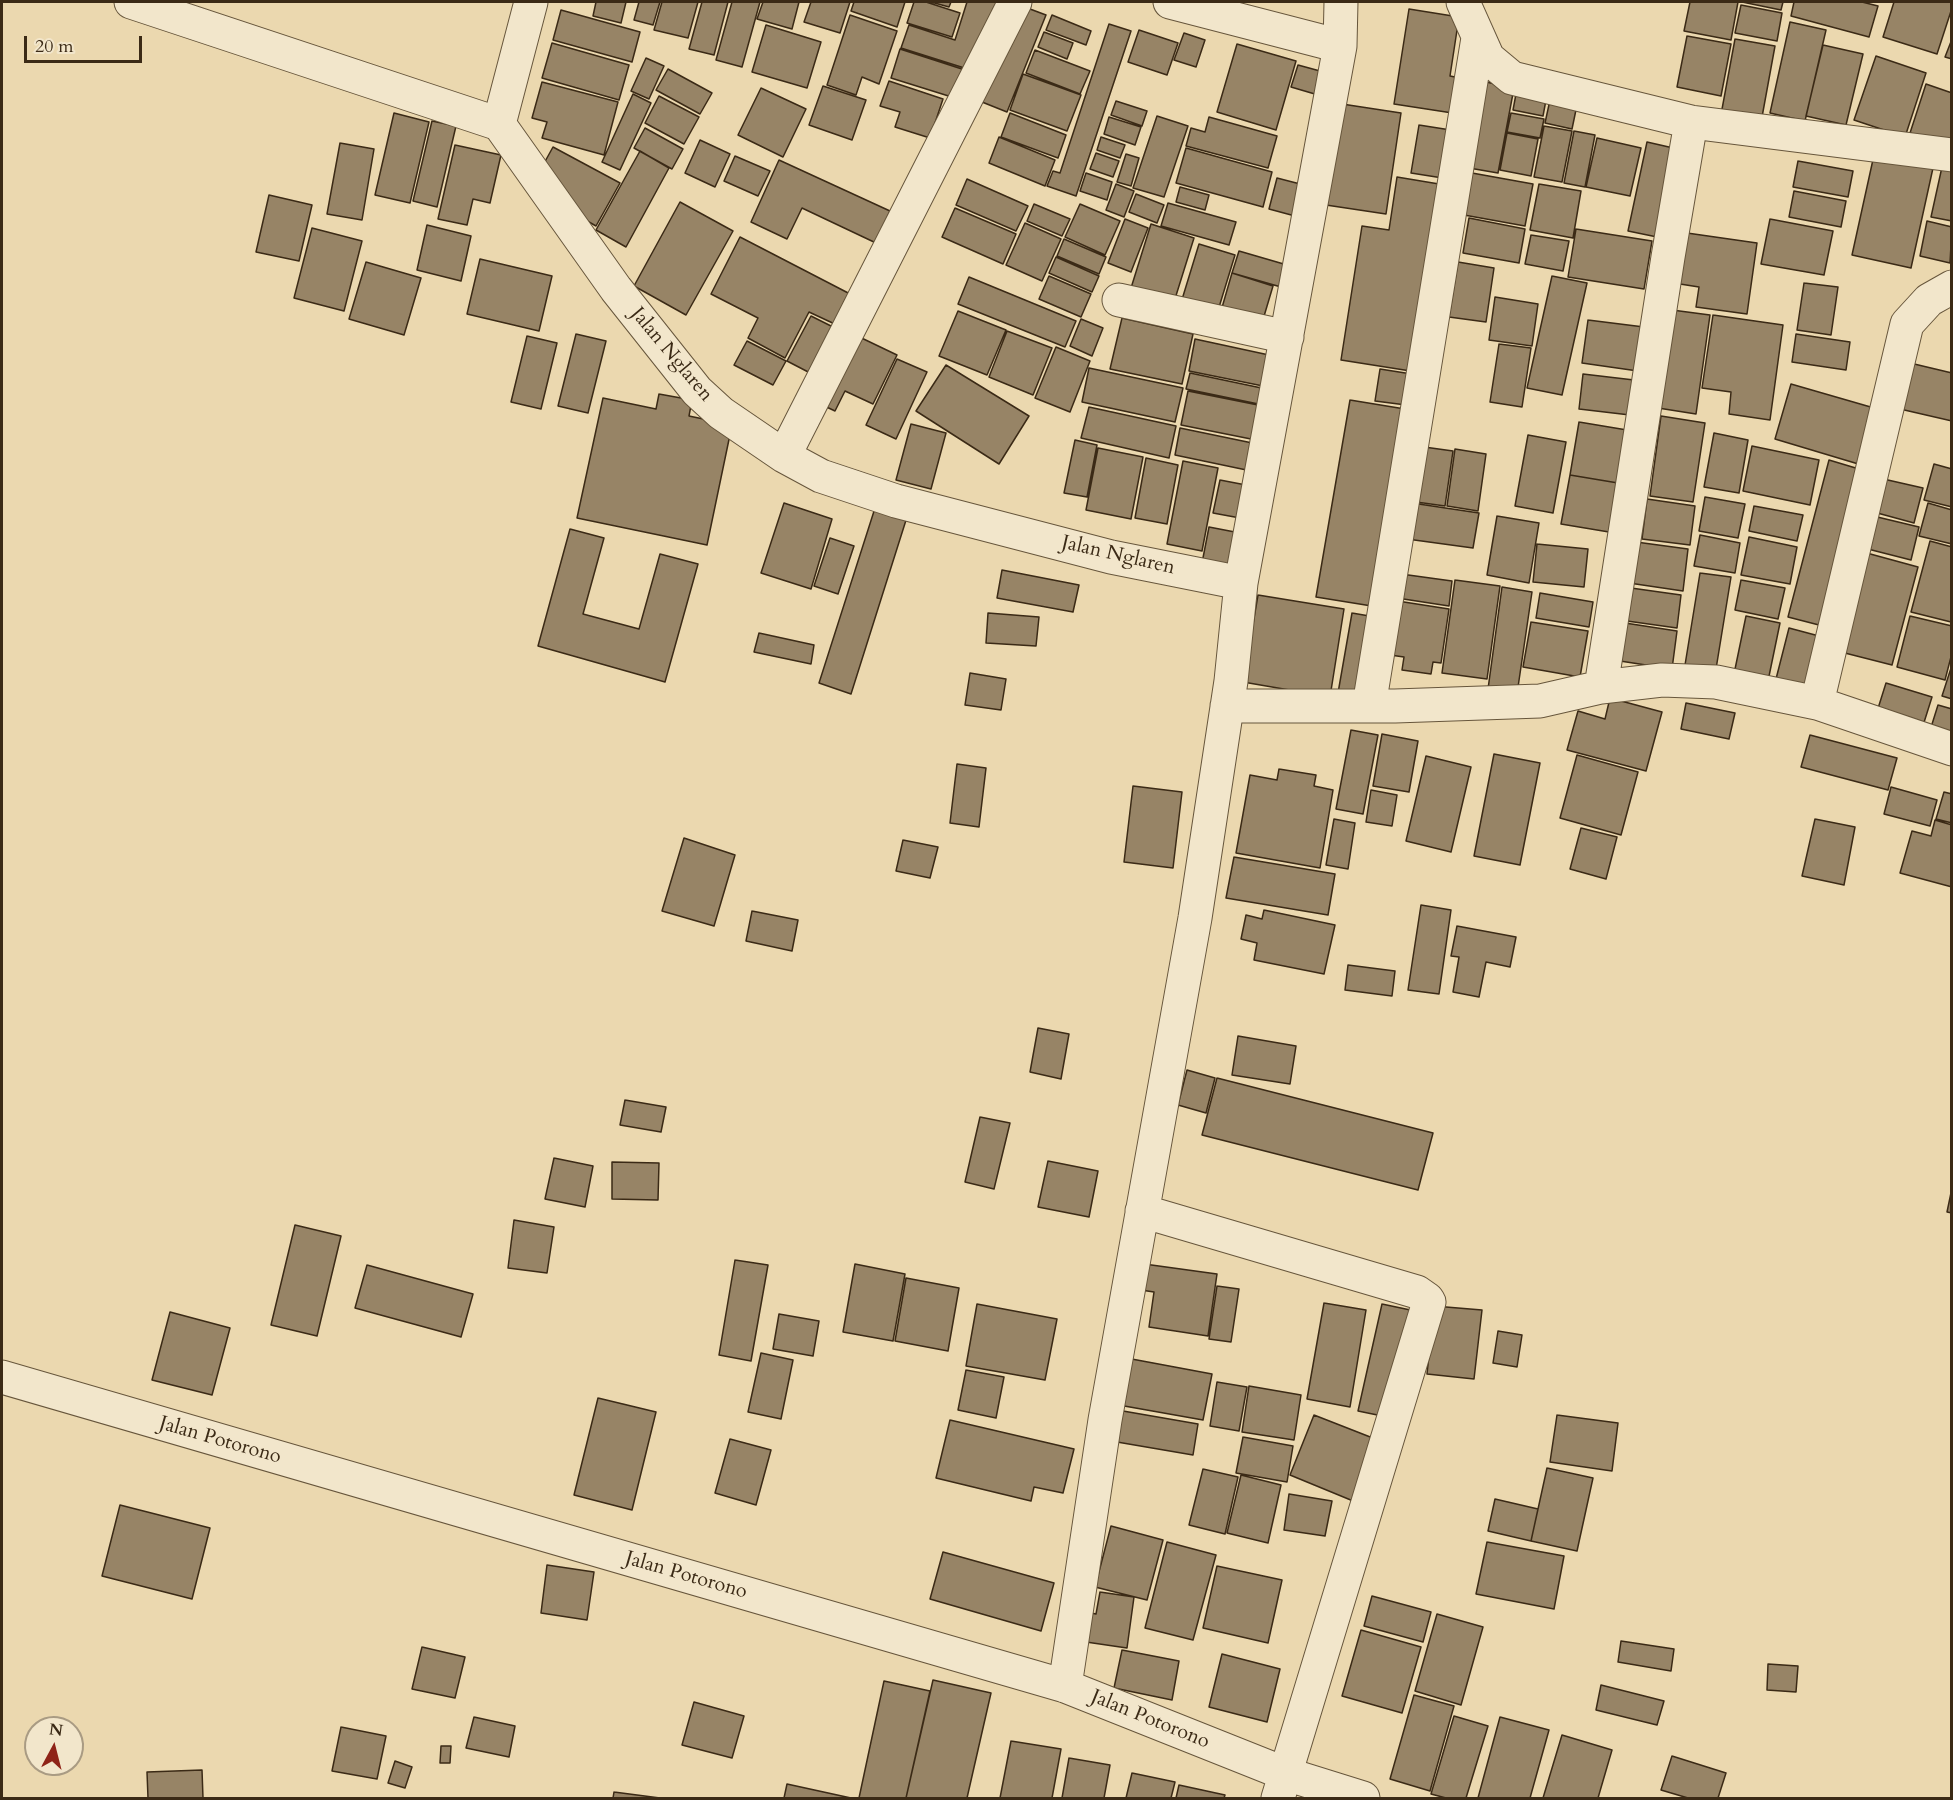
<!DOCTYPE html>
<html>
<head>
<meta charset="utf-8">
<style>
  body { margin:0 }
  #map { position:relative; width:1953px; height:1800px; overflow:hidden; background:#ebd8af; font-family:Cardo,serif }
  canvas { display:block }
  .frame { position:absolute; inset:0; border:3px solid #3b2a16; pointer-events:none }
  .north { position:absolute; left:24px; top:1716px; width:60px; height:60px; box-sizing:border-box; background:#f2e6cb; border:2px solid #a99b83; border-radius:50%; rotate:7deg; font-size:16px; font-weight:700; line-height:24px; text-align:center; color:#3b2a16 }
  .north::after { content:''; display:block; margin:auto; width:21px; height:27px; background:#8f2418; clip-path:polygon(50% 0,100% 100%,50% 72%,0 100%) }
  .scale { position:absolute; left:24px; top:36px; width:118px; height:27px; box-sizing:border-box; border:3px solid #3b2a16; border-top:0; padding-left:8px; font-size:18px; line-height:21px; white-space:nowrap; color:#3b2a16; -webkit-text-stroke:4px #f2e6cb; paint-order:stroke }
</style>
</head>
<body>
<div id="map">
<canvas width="1953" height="1800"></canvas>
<div class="frame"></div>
<div class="north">N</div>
<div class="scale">20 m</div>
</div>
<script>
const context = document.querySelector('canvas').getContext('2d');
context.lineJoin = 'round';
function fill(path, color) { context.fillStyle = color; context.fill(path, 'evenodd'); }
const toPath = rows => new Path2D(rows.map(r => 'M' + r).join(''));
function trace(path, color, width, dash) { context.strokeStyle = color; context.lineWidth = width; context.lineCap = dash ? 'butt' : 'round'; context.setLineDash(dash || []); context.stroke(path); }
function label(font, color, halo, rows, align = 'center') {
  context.font = font + ' Cardo,serif'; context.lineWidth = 4.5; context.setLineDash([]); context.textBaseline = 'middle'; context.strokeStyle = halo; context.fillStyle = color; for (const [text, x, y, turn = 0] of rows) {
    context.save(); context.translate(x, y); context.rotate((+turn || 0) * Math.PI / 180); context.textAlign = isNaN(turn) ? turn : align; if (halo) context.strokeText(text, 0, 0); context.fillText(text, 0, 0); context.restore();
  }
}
const building = toPath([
  [596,2,626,2,621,23,593,16,596,2],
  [639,2,660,2,653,25,634,20,639,2],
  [662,2,698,2,688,38,654,30,662,2],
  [702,2,728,2,714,55,689,49,702,2],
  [732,2,760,2,742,67,716,60,732,2],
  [763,2,799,2,792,29,757,19,763,2],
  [811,2,850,2,840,33,804,22,811,2],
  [854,2,905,2,897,27,851,11,854,2],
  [914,2,926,2,960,13,952,37,907,23,914,2],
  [931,2,951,2,949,7,931,2],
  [967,2,1000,2,977,72,901,48,909,25,955,40,967,2],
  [1690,2,1738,2,1731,40,1684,31,1690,2],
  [1742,2,1783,2,1781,10,1742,2],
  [1794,2,1862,2,1878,6,1869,37,1791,16,1794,2],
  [1894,2,1952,2,1952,8,1937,54,1883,37,1894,2],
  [1741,5,1782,13,1777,41,1735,33,1741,5],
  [1022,6,1046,15,1007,112,982,102,1022,6],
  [1409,9,1459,17,1450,76,1465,79,1459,114,1394,104,1409,9],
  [561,10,640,32,632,62,553,40,561,10],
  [850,15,897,31,879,84,862,77,856,95,827,85,850,15],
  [1052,15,1091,31,1086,45,1046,30,1052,15],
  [1790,22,1826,30,1805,121,1770,113,1790,22],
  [1109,24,1131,31,1076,196,1047,186,1053,171,1060,173,1109,24],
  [766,25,821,42,807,88,752,72,766,25],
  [1139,30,1178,43,1167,75,1128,62,1139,30],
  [1044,32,1073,43,1067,59,1038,47,1044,32],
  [1184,33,1205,40,1196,67,1174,60,1184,33],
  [1687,36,1731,44,1721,96,1677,87,1687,36],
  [1735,39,1775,46,1760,128,1720,120,1735,39],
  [1952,39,1952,59,1945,57,1952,39],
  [552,43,629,65,619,100,542,78,552,43],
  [1237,44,1296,61,1276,130,1217,112,1237,44],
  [1823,45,1863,54,1846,125,1806,116,1823,45],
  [900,49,965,70,955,98,891,78,900,49],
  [1035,50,1090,71,1080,94,1026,73,1035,50],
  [1876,56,1926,73,1905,137,1854,120,1876,56],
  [646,58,664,66,649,99,631,91,646,58],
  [1298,65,1331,74,1325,97,1291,87,1298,65],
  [668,69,712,93,700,114,656,90,668,69],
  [1023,74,1081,95,1067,131,1010,110,1023,74],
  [889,81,943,99,930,138,895,127,900,112,880,106,889,81],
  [542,82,618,102,604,155,542,138,547,122,532,118,542,82],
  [1486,82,1514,88,1498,173,1469,168,1486,82],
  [1926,84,1952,93,1952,146,1910,133,1926,84],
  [823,86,866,100,852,140,809,125,823,86],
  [761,88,806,109,783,157,738,135,761,88],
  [633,94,651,103,620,170,602,162,633,94],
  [1516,94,1546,100,1543,116,1513,110,1516,94],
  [659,96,699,117,684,144,645,123,659,96],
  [1550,100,1577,105,1572,129,1545,123,1550,100],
  [1116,101,1147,111,1142,126,1111,115,1116,101],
  [1342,104,1401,113,1386,214,1326,205,1342,104],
  [394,113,429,122,410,203,375,195,394,113],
  [1010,113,1066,135,1058,158,1001,137,1010,113],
  [1511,113,1544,119,1540,138,1507,132,1511,113],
  [1157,116,1188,126,1164,197,1133,188,1157,116],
  [1109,117,1141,127,1135,145,1104,134,1109,117],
  [1209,117,1277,136,1268,168,1186,146,1191,128,1205,132,1209,117],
  [432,121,456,126,437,207,413,201,432,121],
  [1419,125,1457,131,1449,179,1411,173,1419,125],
  [1544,126,1572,131,1562,182,1534,177,1544,126],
  [645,128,683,149,672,169,634,148,645,128],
  [1574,131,1595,135,1585,187,1564,183,1574,131],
  [1507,133,1538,139,1531,176,1500,170,1507,133],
  [999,137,1055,160,1045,186,989,163,999,137],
  [1101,137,1125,145,1120,158,1097,150,1101,137],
  [1597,138,1641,148,1630,196,1586,187,1597,138],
  [700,140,730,154,715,187,685,173,700,140],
  [1647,142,1682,150,1662,238,1628,231,1647,142],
  [340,143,374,149,362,220,327,214,340,143],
  [455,145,501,155,490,203,473,199,467,225,438,219,455,145],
  [553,147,620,183,596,226,561,206,568,193,537,176,553,147],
  [1186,148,1272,172,1263,207,1176,183,1186,148],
  [640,151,669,168,626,247,596,230,640,151],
  [1096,153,1119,161,1113,177,1090,169,1096,153],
  [1126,154,1139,158,1131,186,1117,182,1126,154],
  [1874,155,1933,168,1911,268,1852,255,1874,155],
  [735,156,770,171,758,196,724,181,735,156],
  [779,160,890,211,876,243,802,208,787,239,751,222,779,160],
  [1798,161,1853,171,1848,197,1793,187,1798,161],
  [1942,167,1952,169,1952,221,1931,217,1942,167],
  [1086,173,1112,182,1107,200,1080,191,1086,173],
  [1472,173,1533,184,1525,226,1464,215,1472,173],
  [1397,177,1445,185,1417,372,1341,360,1362,226,1389,230,1397,177],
  [1277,178,1304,185,1295,216,1269,209,1277,178],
  [967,179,1028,206,1016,231,956,205,967,179],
  [1116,184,1134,191,1124,217,1106,210,1116,184],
  [1539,184,1581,191,1573,238,1530,230,1539,184],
  [1180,187,1209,195,1205,210,1176,202,1180,187],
  [1794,191,1846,201,1841,227,1789,217,1794,191],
  [1136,194,1164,205,1157,223,1129,212,1136,194],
  [269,195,312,205,299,261,256,252,269,195],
  [680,202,733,231,686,315,634,286,680,202],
  [1168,203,1236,222,1229,245,1161,226,1168,203],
  [1034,204,1070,219,1062,236,1027,221,1034,204],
  [1080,204,1120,221,1105,255,1065,237,1080,204],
  [955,208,1016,234,1003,264,942,237,955,208],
  [1469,218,1525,229,1519,263,1463,253,1469,218],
  [1125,219,1148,228,1131,272,1108,263,1125,219],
  [1770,219,1833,231,1824,275,1761,264,1770,219],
  [1927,221,1952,227,1950,263,1920,256,1927,221],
  [1025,223,1061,239,1042,281,1006,265,1025,223],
  [1151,224,1194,238,1174,302,1131,288,1151,224],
  [427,225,471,236,461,281,417,270,427,225],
  [312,228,362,241,344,311,294,298,312,228],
  [1576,229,1652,241,1644,289,1568,277,1576,229],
  [1687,233,1757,243,1747,314,1696,307,1699,287,1680,284,1687,233],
  [1531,235,1569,241,1563,271,1525,264,1531,235],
  [740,237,854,296,839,326,809,312,785,358,748,338,758,318,711,294,740,237],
  [1064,239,1106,257,1099,274,1057,256,1064,239],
  [1199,244,1235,255,1216,317,1180,306,1199,244],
  [1239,251,1294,267,1288,289,1232,273,1239,251],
  [1056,257,1099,276,1092,292,1049,273,1056,257],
  [480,259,552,276,539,331,467,314,480,259],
  [366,262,421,278,404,335,349,319,366,262],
  [1458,262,1494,268,1486,322,1449,317,1458,262],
  [1232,273,1273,286,1262,323,1221,311,1232,273],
  [1049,276,1091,294,1081,317,1039,299,1049,276],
  [1552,276,1587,283,1562,395,1527,388,1552,276],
  [969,277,1076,321,1065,347,958,304,969,277],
  [1804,283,1838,287,1831,335,1797,330,1804,283],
  [1495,297,1538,304,1532,346,1489,340,1495,297],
  [1672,310,1710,315,1696,414,1658,408,1672,310],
  [958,311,1006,330,987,375,939,356,958,311],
  [1713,315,1783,325,1770,420,1729,414,1731,392,1702,388,1713,315],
  [811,316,837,329,814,375,787,361,811,316],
  [1122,318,1193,334,1182,384,1110,369,1122,318],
  [1081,319,1103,328,1092,356,1070,346,1081,319],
  [1588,320,1644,327,1638,371,1582,363,1588,320],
  [1007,331,1052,348,1033,395,989,377,1007,331],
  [849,332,897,355,873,404,845,391,835,411,816,402,849,332],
  [576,334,606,341,588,413,558,406,576,334],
  [1796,334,1850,342,1846,370,1792,362,1796,334],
  [527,336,557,343,541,409,511,402,527,336],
  [1195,339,1269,355,1263,386,1189,371,1195,339],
  [747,341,786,361,773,385,734,365,747,341],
  [1499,344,1531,348,1522,407,1490,402,1499,344],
  [1056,347,1090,361,1070,412,1035,398,1056,347],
  [897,359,927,372,896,439,866,425,897,359],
  [1910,363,1952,373,1952,421,1900,409,1910,363],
  [946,365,1029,416,999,464,916,411,946,365],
  [1089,368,1183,388,1175,422,1082,402,1089,368],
  [1380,369,1418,375,1414,406,1375,401,1380,369],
  [1190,373,1271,390,1268,406,1186,389,1190,373],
  [1583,374,1634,380,1630,415,1579,409,1583,374],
  [1791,384,1881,410,1865,466,1775,439,1791,384],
  [1188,391,1268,407,1261,441,1181,425,1188,391],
  [659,394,692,400,689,416,732,425,707,545,577,518,603,398,656,409,659,394],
  [1350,400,1411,410,1378,607,1316,597,1350,400],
  [1089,407,1176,426,1169,458,1081,438,1089,407],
  [1661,416,1705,423,1693,502,1650,496,1661,416],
  [1579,422,1633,431,1624,484,1570,475,1579,422],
  [911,424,946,433,931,489,896,480,911,424],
  [1180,428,1262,445,1256,472,1175,455,1180,428],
  [1714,433,1748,440,1739,493,1704,487,1714,433],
  [1528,435,1566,442,1553,513,1515,506,1528,435],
  [1075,440,1097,445,1087,497,1064,493,1075,440],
  [1417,446,1453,451,1445,506,1409,501,1417,446],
  [1752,446,1819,460,1810,505,1743,491,1752,446],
  [1098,448,1143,457,1131,519,1086,510,1098,448],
  [1455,449,1486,454,1478,511,1447,506,1455,449],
  [1146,458,1178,465,1167,524,1135,518,1146,458],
  [1829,460,1859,469,1819,625,1788,617,1829,460],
  [1183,461,1218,468,1202,551,1167,544,1183,461],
  [1934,464,1952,469,1952,507,1924,500,1934,464],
  [1570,475,1624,484,1615,533,1561,524,1570,475],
  [1879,478,1923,488,1914,523,1870,511,1879,478],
  [1220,480,1246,485,1240,518,1213,513,1220,480],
  [1705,497,1745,504,1738,538,1699,531,1705,497],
  [1647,499,1695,506,1690,545,1642,539,1647,499],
  [784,503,832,519,811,589,761,573,784,503],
  [1412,503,1479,513,1473,548,1407,539,1412,503],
  [1928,503,1952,510,1952,544,1919,536,1928,503],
  [1754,506,1803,515,1797,541,1749,531,1754,506],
  [875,508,907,517,851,694,819,683,875,508],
  [1869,515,1919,527,1911,560,1860,547,1869,515],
  [1497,516,1539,523,1529,583,1487,575,1497,516],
  [1209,527,1240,533,1233,569,1202,563,1209,527],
  [570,529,604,538,583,614,639,629,660,554,698,564,665,682,538,646,570,529],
  [1700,535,1740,543,1735,573,1694,566,1700,535],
  [1749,537,1797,547,1790,584,1741,575,1749,537],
  [830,538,854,546,838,594,814,586,830,538],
  [1930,541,1952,547,1951,622,1911,612,1930,541],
  [1636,542,1688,549,1683,591,1629,583,1636,542],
  [1537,544,1588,549,1584,587,1533,582,1537,544],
  [1863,552,1918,567,1892,665,1837,651,1863,552],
  [1002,570,1079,585,1073,612,997,598,1002,570],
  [1700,573,1731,577,1716,669,1685,665,1700,573],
  [1401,574,1452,581,1449,606,1397,598,1401,574],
  [1455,580,1500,586,1487,679,1442,673,1455,580],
  [1741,580,1785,588,1778,619,1735,610,1741,580],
  [1502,587,1532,592,1517,694,1488,689,1502,587],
  [1631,588,1681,595,1677,628,1627,621,1631,588],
  [1540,593,1593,602,1589,627,1536,618,1540,593],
  [1258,595,1344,609,1330,697,1243,682,1258,595],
  [1391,600,1449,609,1441,663,1433,662,1431,674,1402,670,1404,657,1383,654,1391,600],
  [988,613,1039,617,1036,646,986,643,988,613],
  [1352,613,1381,618,1367,698,1338,693,1352,613],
  [1746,616,1780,623,1768,681,1734,674,1746,616],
  [1910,616,1952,626,1952,653,1945,680,1897,667,1910,616],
  [1531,622,1588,631,1580,677,1523,667,1531,622],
  [1625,623,1677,631,1672,669,1620,661,1625,623],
  [1789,628,1819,636,1806,686,1776,679,1789,628],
  [759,633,814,645,811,664,754,652,759,633],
  [1952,665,1952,699,1942,696,1952,665],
  [970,673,1006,679,1001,710,965,705,970,673],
  [1886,683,1932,697,1921,732,1875,718,1886,683],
  [1610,698,1662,712,1646,771,1567,750,1578,711,1605,719,1610,698],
  [1686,703,1735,713,1729,739,1681,729,1686,703],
  [1938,705,1952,709,1952,745,1928,737,1938,705],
  [1351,730,1378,735,1363,814,1336,809,1351,730],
  [1382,734,1418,741,1409,792,1373,786,1382,734],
  [1810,735,1897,758,1888,790,1801,767,1810,735],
  [1494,754,1540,763,1520,865,1474,856,1494,754],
  [1577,755,1638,772,1621,835,1560,818,1577,755],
  [1426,756,1471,767,1451,852,1406,841,1426,756],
  [957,764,986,768,979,827,950,823,957,764],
  [1279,769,1316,775,1314,786,1333,790,1320,868,1236,853,1250,775,1277,780,1279,769],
  [1133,786,1182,792,1173,868,1124,862,1133,786],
  [1891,787,1937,800,1930,826,1884,814,1891,787],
  [1371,790,1397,795,1392,826,1366,822,1371,790],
  [1944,792,1952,794,1952,823,1936,819,1944,792],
  [1334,819,1355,823,1348,869,1326,865,1334,819],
  [1815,819,1855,827,1844,885,1802,876,1815,819],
  [1935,820,1952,825,1952,887,1900,873,1912,831,1931,836,1935,820],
  [1581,828,1617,837,1606,879,1570,869,1581,828],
  [684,838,735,855,714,926,662,911,684,838],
  [903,840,938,847,930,878,896,871,903,840],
  [1234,857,1335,874,1328,915,1226,898,1234,857],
  [1421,905,1451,910,1439,994,1408,990,1421,905],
  [1264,910,1335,925,1324,974,1254,960,1257,943,1241,939,1246,915,1262,919,1264,910],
  [752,911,798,920,792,951,746,941,752,911],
  [1457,926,1516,937,1510,967,1486,962,1479,997,1453,992,1459,957,1451,956,1457,926],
  [1348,965,1395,971,1392,996,1345,990,1348,965],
  [1038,1028,1069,1034,1061,1079,1030,1072,1038,1028],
  [1238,1036,1296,1046,1290,1084,1232,1075,1238,1036],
  [1187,1070,1215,1078,1206,1113,1178,1105,1187,1070],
  [1217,1078,1433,1133,1418,1190,1202,1135,1217,1078],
  [625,1100,666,1107,661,1132,620,1125,625,1100],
  [980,1117,1010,1123,994,1189,965,1182,980,1117],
  [554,1158,593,1166,585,1207,545,1199,554,1158],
  [1048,1161,1098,1171,1089,1217,1038,1207,1048,1161],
  [612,1162,659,1163,658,1200,612,1199,612,1162],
  [1952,1188,1952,1213,1947,1212,1952,1188],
  [514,1220,554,1227,547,1273,508,1268,514,1220],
  [295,1225,341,1236,317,1336,271,1325,295,1225],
  [735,1260,768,1265,751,1361,719,1355,735,1260],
  [1137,1263,1217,1274,1208,1336,1149,1327,1154,1292,1134,1289,1137,1263],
  [855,1264,905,1274,893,1341,843,1332,855,1264],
  [367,1265,473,1294,461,1337,355,1308,367,1265],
  [906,1278,959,1288,948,1351,895,1341,906,1278],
  [1217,1286,1239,1289,1231,1342,1209,1339,1217,1286],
  [1324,1303,1366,1310,1350,1407,1307,1399,1324,1303],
  [977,1304,1057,1319,1045,1380,966,1366,977,1304],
  [1382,1304,1415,1311,1392,1418,1358,1411,1382,1304],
  [1434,1306,1482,1310,1474,1379,1427,1374,1434,1306],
  [170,1312,230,1328,212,1395,152,1380,170,1312],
  [779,1314,819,1321,813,1356,773,1349,779,1314],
  [1498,1331,1522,1335,1517,1367,1493,1363,1498,1331],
  [761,1353,793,1360,781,1419,748,1412,761,1353],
  [1121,1357,1212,1374,1203,1420,1113,1404,1121,1357],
  [966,1370,1004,1377,996,1418,958,1410,966,1370],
  [1217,1382,1247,1387,1239,1431,1210,1426,1217,1382],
  [1249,1386,1301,1395,1294,1440,1242,1432,1249,1386],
  [598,1398,656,1412,632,1510,574,1495,598,1398],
  [1123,1411,1198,1424,1193,1455,1117,1442,1123,1411],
  [1314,1415,1383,1442,1358,1503,1290,1475,1314,1415],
  [1557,1415,1618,1423,1612,1471,1550,1462,1557,1415],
  [950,1420,1074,1449,1063,1493,1034,1487,1031,1501,936,1478,950,1420],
  [1243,1437,1293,1446,1287,1482,1236,1473,1243,1437],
  [730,1439,771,1450,756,1505,715,1493,730,1439],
  [1547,1468,1593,1478,1577,1551,1531,1541,1547,1468],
  [1203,1469,1238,1477,1225,1534,1189,1525,1203,1469],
  [1241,1475,1281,1485,1268,1543,1227,1533,1241,1475],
  [1289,1494,1332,1501,1325,1536,1284,1530,1289,1494],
  [1495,1499,1538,1509,1531,1541,1488,1531,1495,1499],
  [120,1505,210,1528,192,1599,102,1576,120,1505],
  [1111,1526,1163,1540,1147,1600,1095,1587,1111,1526],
  [1167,1542,1216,1555,1193,1640,1145,1628,1167,1542],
  [1487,1542,1564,1556,1554,1609,1476,1594,1487,1542],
  [943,1552,1054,1583,1041,1631,930,1599,943,1552],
  [547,1565,594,1572,587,1620,541,1613,547,1565],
  [1217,1566,1282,1580,1268,1643,1203,1628,1217,1566],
  [1100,1592,1134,1597,1127,1648,1086,1642,1091,1613,1096,1614,1100,1592],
  [1372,1596,1431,1612,1423,1642,1364,1626,1372,1596],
  [1437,1614,1483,1627,1461,1705,1415,1691,1437,1614],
  [1361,1630,1421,1647,1402,1713,1342,1696,1361,1630],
  [1621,1641,1674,1649,1671,1671,1618,1662,1621,1641],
  [422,1647,465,1657,455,1698,412,1689,422,1647],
  [1122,1650,1179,1661,1172,1700,1114,1688,1122,1650],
  [1222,1654,1280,1669,1267,1722,1209,1707,1222,1654],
  [1768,1664,1798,1666,1796,1692,1767,1690,1768,1664],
  [933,1680,991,1693,967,1798,906,1798,933,1680],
  [884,1681,930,1691,906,1798,859,1798,884,1681],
  [1601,1685,1664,1701,1657,1725,1596,1710,1601,1685],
  [1414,1695,1454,1706,1430,1791,1390,1779,1414,1695],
  [694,1702,744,1716,732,1758,682,1745,694,1702],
  [1454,1716,1488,1726,1466,1798,1446,1798,1431,1794,1454,1716],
  [474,1717,515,1726,509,1757,466,1748,474,1717],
  [1500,1717,1549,1730,1530,1798,1478,1798,1500,1717],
  [341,1727,386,1736,377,1779,332,1771,341,1727],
  [1562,1735,1612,1750,1598,1798,1543,1798,1562,1735],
  [1011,1741,1061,1749,1052,1798,1000,1798,1011,1741],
  [441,1746,451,1746,450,1763,440,1763,441,1746],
  [1672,1756,1726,1773,1718,1798,1688,1798,1661,1790,1672,1756],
  [1069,1758,1110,1765,1104,1798,1062,1798,1069,1758],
  [395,1761,412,1767,405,1788,388,1783,395,1761],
  [202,1770,203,1798,148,1798,147,1772,202,1770],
  [1132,1773,1175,1782,1171,1798,1126,1798,1132,1773],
  [787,1784,851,1798,784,1798,787,1784],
  [1179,1785,1225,1795,1224,1798,1176,1798,1179,1785],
  [614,1792,660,1798,613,1798,614,1792]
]);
const minor = toPath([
  [131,2,499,124],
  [531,2,499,124,616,289,697,391,721,413,784,456,821,476,896,501,1111,557,1241,583],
  [1170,2,1340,46],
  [1463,2,1488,58,1512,78,1691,122,1952,155],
  [1119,300,1287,337],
  [784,456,1015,2],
  [1601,687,1668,257,1691,122],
  [1817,703,1907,324,1929,300,1952,287],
  [1227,706,1395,706,1540,701,1601,687,1662,680,1716,682,1817,703,1952,749],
  [1369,706,1478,38],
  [1142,1211,1417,1292,1427,1299,1429,1302,1278,1798],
  [2,1377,1065,1686,1286,1774,1363,1798],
  [1065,1686,1105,1420,1195,918,1231,681,1241,583,1340,46,1341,2]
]);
const streetNames = [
  ["Jalan Nglaren",671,355,50],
  ["Jalan Nglaren",1118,556,13],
  ["Jalan Potorono",220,1441,16],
  ["Jalan Potorono",686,1576,16],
  ["Jalan Potorono",1150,1720,22]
];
fill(building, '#978466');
trace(building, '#3b2a16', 1.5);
trace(minor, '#67563c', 35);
trace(minor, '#f2e6cb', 33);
label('20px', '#3b2a16', '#f2e6cb', streetNames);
</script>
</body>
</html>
